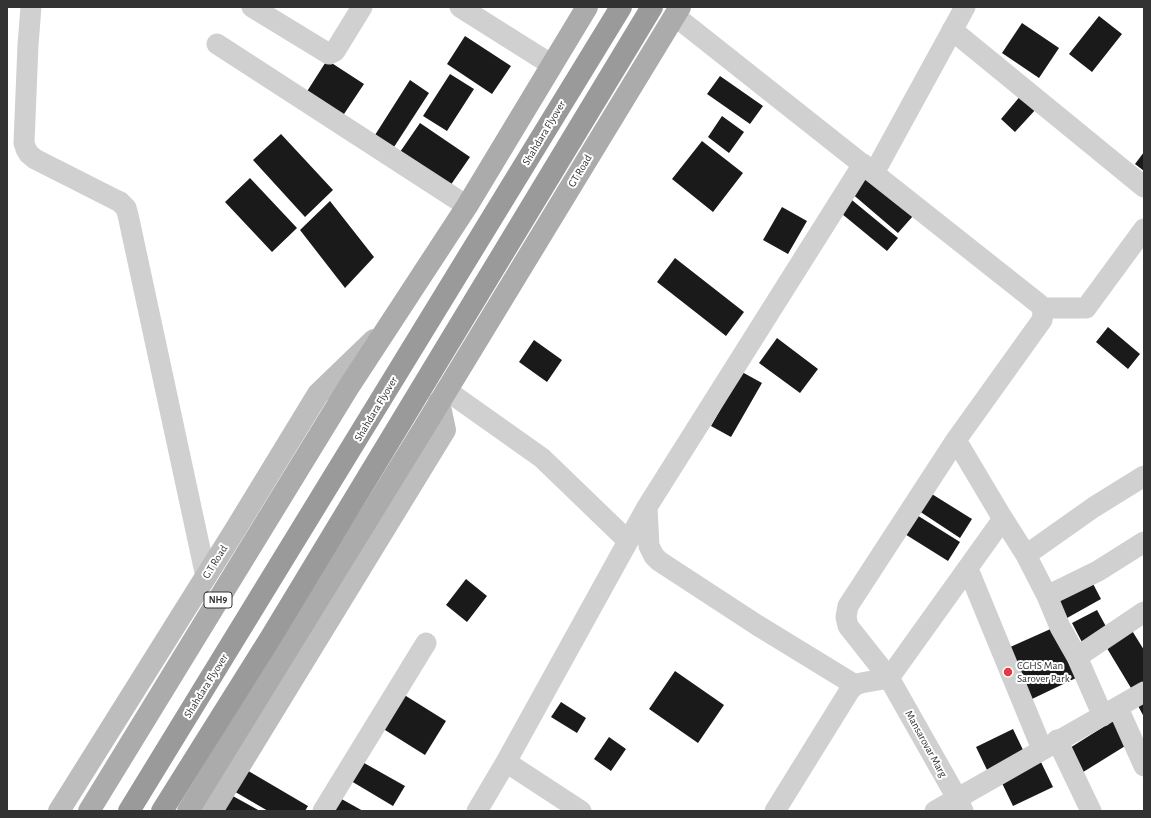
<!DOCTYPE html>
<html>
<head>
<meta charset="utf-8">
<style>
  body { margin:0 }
  #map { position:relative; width:1151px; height:818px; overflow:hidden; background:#fff; font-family:"Alegreya Sans",sans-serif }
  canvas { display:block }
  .frame { position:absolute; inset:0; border:8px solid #333; pointer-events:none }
</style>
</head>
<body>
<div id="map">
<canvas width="1151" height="818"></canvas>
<div class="frame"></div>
</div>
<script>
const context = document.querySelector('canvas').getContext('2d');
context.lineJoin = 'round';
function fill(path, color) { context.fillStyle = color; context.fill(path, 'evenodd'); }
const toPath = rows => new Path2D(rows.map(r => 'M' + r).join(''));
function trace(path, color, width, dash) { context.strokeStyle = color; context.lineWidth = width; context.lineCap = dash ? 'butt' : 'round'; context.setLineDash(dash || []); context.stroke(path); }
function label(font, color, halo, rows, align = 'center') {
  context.font = font + ' "Alegreya Sans",sans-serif'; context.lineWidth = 4; context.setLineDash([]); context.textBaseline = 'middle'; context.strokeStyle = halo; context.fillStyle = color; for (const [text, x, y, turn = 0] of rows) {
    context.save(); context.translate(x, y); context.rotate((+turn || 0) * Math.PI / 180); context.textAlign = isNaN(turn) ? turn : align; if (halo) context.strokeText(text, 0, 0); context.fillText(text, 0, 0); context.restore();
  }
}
const building = toPath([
  [1099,16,1122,34,1092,72,1069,54],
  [1022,23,1059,48,1039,78,1002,53],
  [465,36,511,66,492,94,447,64],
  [327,60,364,84,342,117,306,93],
  [450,74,474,89,447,131,423,116],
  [720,76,763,106,750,124,707,94],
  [410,80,429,93,394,147,375,135],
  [1022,94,1037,108,1015,132,1001,119],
  [722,116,744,132,729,153,708,137],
  [420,123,470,157,450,186,400,152],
  [281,134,333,190,305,217,253,160],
  [702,141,743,173,713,212,672,179],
  [1144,152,1144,171,1135,164],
  [865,174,913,216,898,233,850,192],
  [250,178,297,228,272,252,225,202],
  [847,196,898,238,887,251,836,209],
  [330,201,374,257,345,288,300,230],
  [782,207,807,221,788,254,763,240],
  [675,258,744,312,726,336,657,282],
  [1108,327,1140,354,1128,369,1096,342],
  [777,338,818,369,800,393,759,363],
  [534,340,562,360,547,382,519,362],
  [742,372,762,383,731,437,711,426],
  [927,491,972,519,960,538,916,509],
  [912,512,960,542,948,561,900,531],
  [1090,578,1101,599,1067,618,1056,597],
  [466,579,487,596,467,622,446,605],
  [1097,610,1109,632,1084,646,1072,623],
  [1055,627,1078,677,1032,699,1008,648],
  [1131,629,1144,650,1144,687,1134,693,1105,645],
  [675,671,724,705,698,743,649,709],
  [398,691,446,721,425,755,377,725],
  [1144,700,1144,717,1137,704],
  [561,702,586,718,577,733,551,717],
  [1116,719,1130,743,1080,774,1065,751],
  [1013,729,1025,754,988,772,976,747],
  [609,737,626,749,611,771,594,759],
  [357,759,405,786,393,806,346,778],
  [1040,760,1053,787,1013,806,1000,779],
  [245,769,308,806,305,811,268,811,232,790],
  [231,795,260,811,222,811],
  [338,797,363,811,330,811]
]);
const street = toPath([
  [31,7,28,45,24,143,26,149,29,154,35,159,112,198,120,202,126,208,128,215,206,577],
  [252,7,329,54,335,51,362,7],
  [460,7,552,65],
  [675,16,1039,304,1042,308,1043,314,1042,320,956,440,1000,514,1001,518,1000,523,889,678,861,683,855,685,850,690,775,811],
  [952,30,1144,187],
  [217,44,467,206],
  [874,173,965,7],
  [1042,308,1086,308,1144,229],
  [446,390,542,458,628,541],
  [956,440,848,606,846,617,848,626,889,678,957,798,963,811],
  [647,507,649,546,654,556,659,561,757,625,855,685],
  [1000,514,1026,555,1047,596,1060,627,1077,657,1103,716],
  [1026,555,1094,507,1144,476],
  [968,569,1042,749],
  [1047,596,1098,571,1144,542],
  [1077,657,1144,612],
  [1118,708,1144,766],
  [1057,740,1091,811],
  [506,762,581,811],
  [323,811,426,643],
  [477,811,506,762,647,507,863,164],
  [935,811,1144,692]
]);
const secondary = toPath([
  [59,811,235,530,318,394,374,340],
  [212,811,445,430,439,402]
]);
const primary = toPath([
  [89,811,348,388,467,206,587,7],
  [188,811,422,431,680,7]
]);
const highway = toPath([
  [129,811,621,7],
  [162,811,271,637,652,7]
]);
const markers = [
  [1008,672,5,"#e63946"]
];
const shields = [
  [218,600,28]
];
const shieldNames = [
  ["NH9",218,600]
];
const streetNames = [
  ["Shahdara Flyover",544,133,-59],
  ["GT Road",580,171,-59],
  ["Shahdara Flyover",376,409,-59],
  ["G.T Road",215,562,-58],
  ["Shahdara Flyover",206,686,-58],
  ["Mansarovar Marg",926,744,61]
];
const poiNames = [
  ["CGHS Man",1017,666],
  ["Sarover Park",1017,679]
];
fill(building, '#1a1a1a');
trace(street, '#d0d0d0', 21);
trace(secondary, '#bdbdbd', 22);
trace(primary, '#ababab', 22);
trace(highway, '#9a9a9a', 22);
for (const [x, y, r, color] of markers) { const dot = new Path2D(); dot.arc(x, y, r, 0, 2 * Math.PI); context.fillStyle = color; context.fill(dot); trace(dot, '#fff', 1.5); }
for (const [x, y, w] of shields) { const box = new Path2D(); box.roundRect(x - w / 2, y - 8, w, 16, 3); context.fillStyle = '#fff'; context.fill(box); trace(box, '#333', 1); }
label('bold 10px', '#333', null, shieldNames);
label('11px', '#333', '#fff', streetNames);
label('11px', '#333', '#fff', poiNames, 'left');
</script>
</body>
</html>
